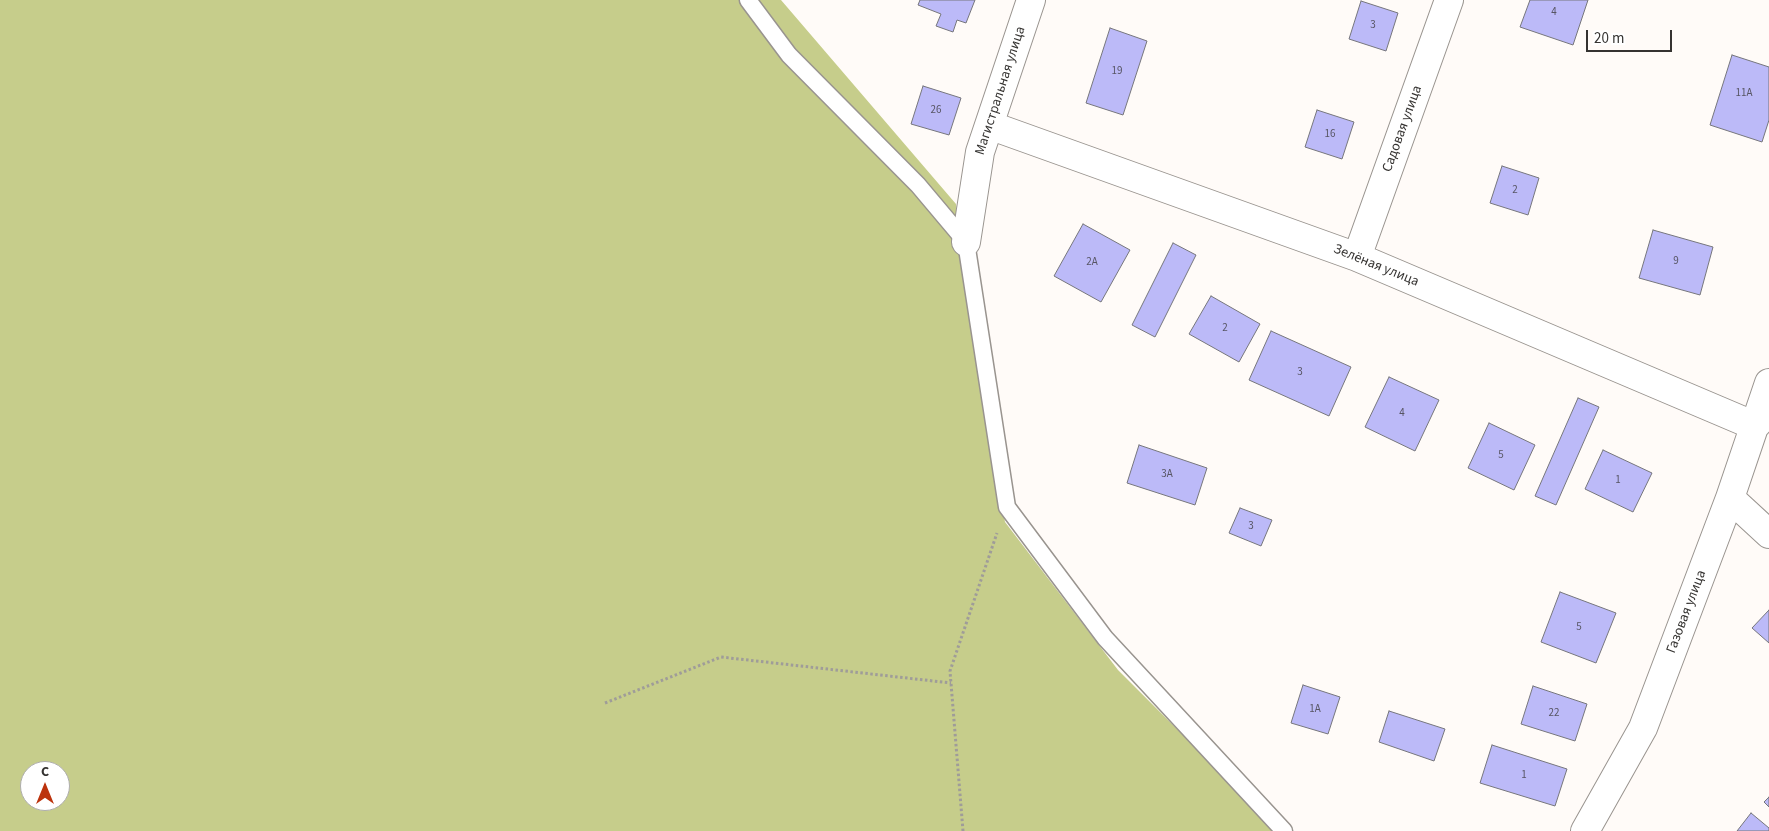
<!DOCTYPE html>
<html>
<head>
<meta charset="utf-8">
<style>
  body { margin:0 }
  #map { position:relative; width:1769px; height:831px; overflow:hidden; background:#fffbf8; font-family:"Source Sans 3",sans-serif }
  canvas { display:block }
  .north { position:absolute; left:20px; top:761px; width:50px; height:50px; box-sizing:border-box; background:#fff; border:1px solid #aeadad; border-radius:50%; rotate:0deg; font-size:14px; font-weight:700; line-height:20px; text-align:center; color:#353331 }
  .north::after { content:''; display:block; margin:auto; width:18px; height:22px; background:#bc330d; clip-path:polygon(50% 0,100% 100%,50% 72%,0 100%) }
  .scale { position:absolute; left:1586px; top:30px; width:86px; height:22px; box-sizing:border-box; border:2px solid #353331; border-top:0; padding-left:6px; font-size:15px; line-height:18px; white-space:nowrap; color:#353331; -webkit-text-stroke:4px #fff; paint-order:stroke }
</style>
</head>
<body>
<div id="map">
<canvas width="1769" height="831"></canvas>
<div class="north">С</div>
<div class="scale">20 m</div>
</div>
<script>
const context = document.querySelector('canvas').getContext('2d');
context.lineJoin = 'round';
function fill(path, color) { context.fillStyle = color; context.fill(path, 'evenodd'); }
const toPath = rows => new Path2D(rows.map(r => 'M' + r).join(''));
function trace(path, color, width, dash) { context.strokeStyle = color; context.lineWidth = width; context.lineCap = dash ? 'butt' : 'round'; context.setLineDash(dash || []); context.stroke(path); }
function label(font, color, halo, rows, align = 'center') {
  context.font = font + ' "Source Sans 3",sans-serif'; context.lineWidth = 4.5; context.setLineDash([]); context.textBaseline = 'middle'; context.strokeStyle = halo; context.fillStyle = color; for (const [text, x, y, turn = 0] of rows) {
    context.save(); context.translate(x, y); context.rotate((+turn || 0) * Math.PI / 180); context.textAlign = isNaN(turn) ? turn : align; if (halo) context.strokeText(text, 0, 0); context.fillText(text, 0, 0); context.restore();
  }
}
const forest = toPath([
  [0,0,781,0,956,204,1005,522,1118,670,1279,831,0,831],
  [30,771,60,771,60,801,30,801]
]);
const building = toPath([
  [920,0,975,0,966,23,957,20,953,32,936,26,941,14,918,5,920,0],
  [1530,0,1588,0,1573,45,1520,27,1530,0],
  [1361,1,1398,13,1386,51,1349,39,1361,1],
  [1110,28,1147,41,1123,115,1086,103,1110,28],
  [1732,55,1769,67,1769,120,1762,142,1710,125,1732,55],
  [923,86,961,98,949,135,911,124,923,86],
  [1317,110,1354,122,1342,159,1305,147,1317,110],
  [1502,166,1539,178,1528,215,1490,203,1502,166],
  [1083,224,1130,250,1101,302,1054,276,1083,224],
  [1653,230,1713,247,1700,295,1639,278,1653,230],
  [1173,243,1196,255,1155,337,1132,325,1173,243],
  [1211,296,1260,324,1239,362,1189,334,1211,296],
  [1271,331,1351,367,1329,416,1249,380,1271,331],
  [1389,377,1439,400,1415,451,1365,427,1389,377],
  [1578,398,1599,407,1556,505,1535,496,1578,398],
  [1489,423,1535,445,1514,490,1468,468,1489,423],
  [1139,445,1207,468,1195,505,1127,483,1139,445],
  [1603,450,1652,473,1633,512,1585,489,1603,450],
  [1240,508,1272,520,1261,546,1229,533,1240,508],
  [1560,592,1616,613,1596,663,1541,642,1560,592],
  [1769,610,1769,643,1752,628,1769,610],
  [1303,685,1340,697,1328,734,1291,723,1303,685],
  [1533,686,1587,704,1575,741,1521,724,1533,686],
  [1389,711,1445,729,1434,761,1379,742,1389,711],
  [1492,745,1567,769,1555,806,1480,783,1492,745],
  [1769,797,1769,807,1764,802,1769,797],
  [1751,813,1769,828,1769,831,1737,831,1751,813]
]);
const path = toPath([
  [605,703,721,657,951,683],
  [963,831,950,671,997,533]
]);
const lane = toPath([
  [748,0,789,55,918,185,966,242,1007,507,1105,638,1284,831]
]);
const street = toPath([
  [989,125,1357,257,1755,426,1769,411],
  [966,242,980,152,1031,0],
  [1357,257,1449,0],
  [1730,498,1769,534],
  [1585,831,1643,728,1730,498,1769,383]
]);
const numberNames = [
  ["4",1554,13],
  ["3",1373,26],
  ["19",1117,72],
  ["11А",1744,94],
  ["26",936,111],
  ["16",1330,135],
  ["2",1515,191],
  ["9",1676,262],
  ["2А",1092,263],
  ["2",1225,329],
  ["3",1300,373],
  ["4",1402,414],
  ["5",1501,456],
  ["3А",1167,475],
  ["1",1618,481],
  ["3",1251,527],
  ["5",1579,628],
  ["1А",1315,710],
  ["22",1554,714],
  ["1",1524,776]
];
const streetNames = [
  ["Магистральная улица",1001,91,-72],
  ["Садовая улица",1403,129,-70],
  ["Зелёная улица",1376,266,22],
  ["Газовая улица",1687,612,-69]
];
fill(forest, '#c6cd8b');
fill(building, '#bcbaf8');
trace(building, '#76767c', 1);
trace(lane, '#99948f', 19);
trace(street, '#99948f', 30);
trace(path, '#9f9c99', 3, [2.5, 2.5]);
trace(lane, '#fff', 16);
trace(street, '#fff', 28);
label('11px', '#575563', null, numberNames);
label('14px', '#353331', '#fff', streetNames);
</script>
</body>
</html>
